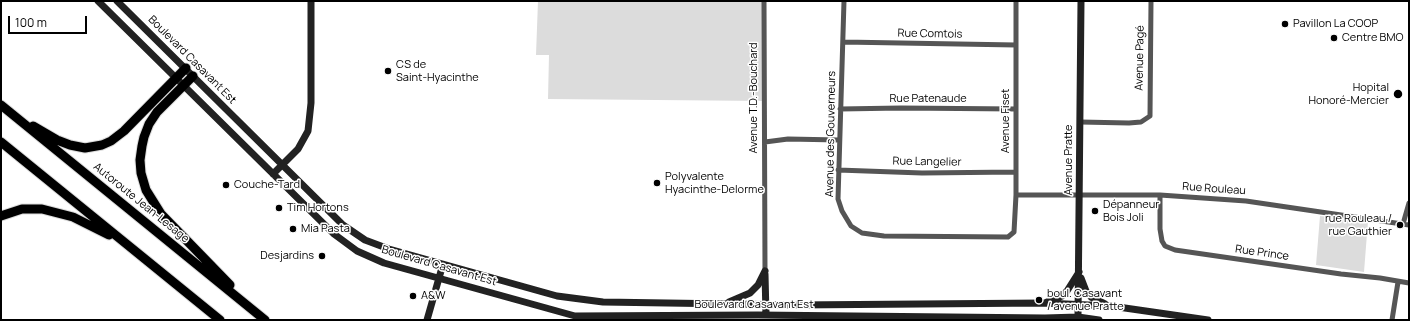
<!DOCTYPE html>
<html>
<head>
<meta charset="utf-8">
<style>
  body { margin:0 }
  #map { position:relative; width:1410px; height:321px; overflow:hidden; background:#fff; font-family:Manrope,sans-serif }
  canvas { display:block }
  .frame { position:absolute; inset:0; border:2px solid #000; pointer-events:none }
  .scale { position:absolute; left:8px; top:16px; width:79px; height:18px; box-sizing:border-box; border:2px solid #000; border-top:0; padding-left:5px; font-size:12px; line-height:14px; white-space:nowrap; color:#000; -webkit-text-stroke:3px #fff; paint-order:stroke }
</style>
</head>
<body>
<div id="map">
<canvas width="1410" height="321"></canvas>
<div class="frame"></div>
<div class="scale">100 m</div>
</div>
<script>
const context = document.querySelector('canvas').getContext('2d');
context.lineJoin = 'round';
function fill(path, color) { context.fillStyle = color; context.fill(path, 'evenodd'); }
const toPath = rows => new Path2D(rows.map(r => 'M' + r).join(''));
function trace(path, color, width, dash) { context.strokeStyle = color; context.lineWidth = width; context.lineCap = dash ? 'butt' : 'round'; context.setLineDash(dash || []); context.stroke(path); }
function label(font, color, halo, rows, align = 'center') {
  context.font = font + ' Manrope,sans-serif'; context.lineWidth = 3; context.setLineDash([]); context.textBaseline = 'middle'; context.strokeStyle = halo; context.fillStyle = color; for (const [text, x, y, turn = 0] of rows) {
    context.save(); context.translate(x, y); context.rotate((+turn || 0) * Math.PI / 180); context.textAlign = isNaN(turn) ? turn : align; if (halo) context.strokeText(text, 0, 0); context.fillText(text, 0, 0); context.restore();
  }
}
const green = toPath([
  [538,1,764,1,765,101,548,99,549,55,536,55],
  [1320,216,1368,221,1364,272,1316,265]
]);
const street = toPath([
  [764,1,765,271],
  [844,1,838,199,842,211,851,226,862,233,884,236,1008,237,1014,232,1016,195,1016,1],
  [843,42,1016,45],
  [840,109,901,108,1016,109],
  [1080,122,1129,123,1141,122,1150,116,1151,1],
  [765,142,788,139,839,140],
  [838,170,922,173,1016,172],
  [1016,195,1160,195,1246,201,1409,225],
  [1160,195,1160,229,1162,241,1165,246,1175,250,1341,274,1380,278,1409,283],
  [1403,224,1409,203],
  [1392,320,1398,282]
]);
const secondary = toPath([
  [98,1,334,234,357,251,384,263,575,316,758,315,1045,318,1078,317,1099,320],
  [117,1,343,225,365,240,389,249,557,296,603,302,795,305,1044,303,1111,306,1208,320],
  [273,174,298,149,308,131,311,103,311,1],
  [765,274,766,315],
  [1081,278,1086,291,1091,297,1105,304],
  [729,302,750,293,758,285,765,271],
  [1047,302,1062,296,1067,291,1079,272],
  [1078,317,1081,1],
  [427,320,443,264]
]);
const highway = toPath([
  [193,76,157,112,149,124,144,137,142,146,140,160,141,173,146,190,161,214,230,285],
  [1,105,265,320],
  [33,126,57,140,70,145,85,148,102,145,111,141,124,131,186,68],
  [1,142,220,320],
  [1,216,22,209,42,209,73,217,109,235]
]);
const markers = [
  [1285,24,4,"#000"],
  [1334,38,4,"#000"],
  [388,71,4,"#000"],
  [1398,94,5,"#000"],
  [657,183,4,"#000"],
  [226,185,4,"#000"],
  [279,208,4,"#000"],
  [1095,211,4,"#000"],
  [1400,225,4,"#000"],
  [293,229,4,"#000"],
  [322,256,4,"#000"],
  [413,296,4,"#000"],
  [1039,300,4,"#000"]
];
const poiNames = [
  ["Pavillon La COOP",1293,24],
  ["Centre BMO",1342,38],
  ["CS de",396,65],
  ["Saint-Hyacinthe",396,78],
  ["Hopital",1389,88,"right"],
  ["Honoré-Mercier",1389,101,"right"],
  ["Polyvalente",665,177],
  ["Hyacinthe-Delorme",665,190],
  ["Couche-Tard",234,185],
  ["Dépanneur",1103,205],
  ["Bois Joli",1103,218],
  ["Tim Hortons",287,208],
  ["rue Rouleau /",1392,219,"right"],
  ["rue Gauthier",1392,232,"right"],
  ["Mia Pasta",301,229],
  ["Desjardins",314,256,"right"],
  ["boul. Casavant",1047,294],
  ["/ avenue Pratte",1047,307],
  ["A&W",421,296]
];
const streetNames = [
  ["Rue Comtois",930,34,1],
  ["Avenue Pagé",1140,58,-89],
  ["Boulevard Casavant Est",192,60,45],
  ["Avenue T.D.-Bouchard",754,98,-90],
  ["Rue Patenaude",928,99],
  ["Avenue Fiset",1006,121,-90],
  ["Avenue des Gouverneurs",831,134,-89],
  ["Avenue Pratte",1069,160,-90],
  ["Rue Langelier",927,162,1],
  ["Rue Rouleau",1214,189,4],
  ["Autoroute Jean-Lesage",141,203,39],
  ["Rue Prince",1262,253,8],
  ["Boulevard Casavant Est",439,266,16],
  ["Boulevard Casavant Est",754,305]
];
fill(green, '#dcdcdc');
trace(highway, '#dbdbdb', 11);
trace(street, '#555', 5);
trace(secondary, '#222', 7);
trace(highway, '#000', 9);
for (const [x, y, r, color] of markers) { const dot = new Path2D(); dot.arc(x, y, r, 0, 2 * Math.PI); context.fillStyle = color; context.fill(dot); trace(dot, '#fff', 1.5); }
label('11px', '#000', '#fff', poiNames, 'left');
label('11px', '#000', '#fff', streetNames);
</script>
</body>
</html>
